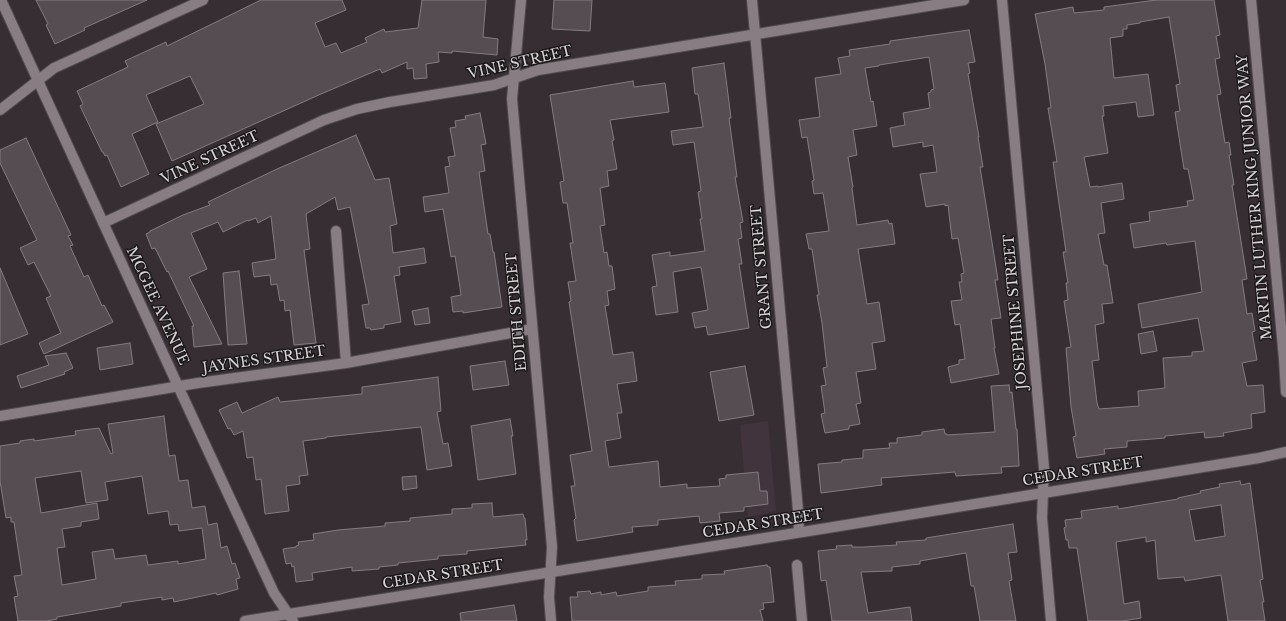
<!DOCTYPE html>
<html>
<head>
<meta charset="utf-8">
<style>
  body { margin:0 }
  canvas { display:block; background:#362e33 }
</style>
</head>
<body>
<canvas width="1286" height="621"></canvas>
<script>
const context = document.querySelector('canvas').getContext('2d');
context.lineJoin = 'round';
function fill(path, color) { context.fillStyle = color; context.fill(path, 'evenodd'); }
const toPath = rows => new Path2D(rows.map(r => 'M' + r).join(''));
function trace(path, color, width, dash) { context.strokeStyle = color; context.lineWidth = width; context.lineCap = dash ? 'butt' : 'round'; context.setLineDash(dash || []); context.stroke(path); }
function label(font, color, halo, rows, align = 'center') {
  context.font = font + ' "Libre Baskerville",serif'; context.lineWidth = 3; context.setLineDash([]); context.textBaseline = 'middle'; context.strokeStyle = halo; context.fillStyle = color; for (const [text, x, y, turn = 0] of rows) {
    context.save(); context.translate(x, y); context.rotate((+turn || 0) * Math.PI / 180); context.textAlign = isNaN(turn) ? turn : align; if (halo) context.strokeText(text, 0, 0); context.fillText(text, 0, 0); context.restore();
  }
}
const built = toPath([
  [768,421,776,511,748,517,740,425]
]);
const building = toPath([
  [36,0,147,0,84,28,85,30,55,44,46,25,48,24,36,0],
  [261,0,342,0,346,10,315,23,325,47,336,43,341,53,367,42,365,38,384,29,385,32,418,28,422,0,486,0,483,37,498,39,497,55,452,51,452,53,438,52,439,62,426,64,427,78,414,79,413,68,407,69,407,62,382,73,380,69,321,94,172,161,156,124,204,104,190,76,146,95,158,122,132,134,149,174,121,187,107,155,105,156,103,152,102,152,80,106,83,104,77,91,128,67,125,61,166,42,167,46,261,0],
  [554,0,592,0,590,31,552,29,554,0],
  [1156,0,1214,0,1220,35,1216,36,1220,58,1215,59,1221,94,1217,95,1225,143,1229,142,1231,155,1229,155,1234,185,1232,185,1247,279,1242,280,1247,314,1252,313,1255,331,1252,332,1257,360,1242,363,1247,386,1263,385,1265,412,1251,414,1252,428,1223,433,1224,436,1205,438,1204,432,1165,436,1165,438,1127,441,1127,447,1104,449,1105,454,1077,458,1073,437,1076,436,1071,407,1066,348,1071,347,1064,301,1068,300,1066,283,1068,283,1063,252,1066,252,1053,162,1057,162,1048,108,1051,108,1045,64,1035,14,1073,7,1074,13,1104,10,1104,7,1156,0],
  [1169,17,1180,84,1176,85,1180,111,1175,112,1184,169,1188,169,1194,200,1187,201,1188,206,1149,212,1150,221,1130,224,1134,248,1166,243,1167,245,1195,241,1202,292,1138,304,1142,328,1198,318,1204,351,1192,352,1192,356,1163,358,1165,388,1138,391,1139,406,1099,409,1097,403,1092,361,1099,360,1095,325,1104,323,1102,304,1113,303,1107,265,1104,265,1098,234,1105,233,1101,203,1124,199,1122,183,1098,187,1098,186,1090,187,1084,157,1108,153,1102,116,1104,116,1103,106,1136,102,1138,117,1154,115,1148,74,1114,78,1110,38,1123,36,1123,29,1127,29,1127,25,1140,23,1140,22,1169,17],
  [969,30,975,62,968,63,970,73,968,74,979,137,978,137,983,167,980,167,998,280,995,280,1001,318,991,319,995,348,994,348,999,374,951,383,948,367,959,364,959,360,965,359,960,324,955,325,951,301,962,300,959,282,962,282,961,274,964,273,958,238,952,239,948,205,945,206,945,204,926,207,920,174,937,172,933,145,923,147,923,142,893,147,890,128,905,125,903,113,930,108,928,93,931,92,931,90,934,89,929,57,879,65,879,66,865,68,871,102,873,101,877,126,853,130,857,155,848,157,853,187,852,188,857,225,888,220,889,224,892,223,895,244,858,249,867,304,879,302,885,341,872,343,876,369,856,372,861,403,856,404,860,424,849,426,849,429,825,433,821,414,825,413,821,386,826,385,823,368,827,367,822,323,817,295,819,295,812,249,809,249,806,234,829,231,823,193,814,194,812,181,814,180,807,137,802,138,799,120,820,117,815,78,841,74,838,58,850,56,849,50,890,44,890,41,969,30],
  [724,63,731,118,729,118,737,177,735,177,743,222,740,223,742,238,738,239,742,264,739,264,749,328,708,335,706,326,695,328,692,313,708,310,701,267,673,272,678,312,656,315,652,287,657,286,652,255,670,252,670,256,705,251,700,219,702,219,698,192,701,191,694,142,673,145,671,131,703,127,698,94,695,94,692,68,724,63],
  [633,81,634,87,665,83,669,112,610,120,614,140,612,141,617,169,607,171,609,186,600,188,605,225,600,226,604,253,607,252,609,266,612,266,615,289,607,291,609,305,605,306,613,355,633,352,637,381,617,384,622,413,617,413,621,438,605,441,609,467,658,461,660,487,687,484,687,488,720,486,719,479,726,478,726,475,758,472,760,491,767,491,768,504,744,507,744,511,719,513,720,521,700,523,699,516,658,520,658,525,632,527,633,532,577,541,574,520,576,518,571,486,575,486,570,455,592,451,569,302,571,301,568,282,576,281,570,243,573,243,567,203,563,203,560,182,564,181,550,95,633,81],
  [480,113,486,144,481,145,485,171,479,172,488,234,490,234,493,252,494,252,502,307,463,313,463,311,453,312,451,297,461,295,460,288,455,256,451,257,443,209,425,212,423,197,449,193,445,167,450,166,448,157,455,156,450,128,456,127,455,121,466,119,465,116,480,113],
  [356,135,375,180,389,178,397,224,390,226,393,253,424,248,426,263,399,267,400,275,394,276,401,322,384,325,384,328,371,330,370,328,366,328,362,305,369,304,350,207,338,210,335,197,306,214,310,249,304,250,316,343,294,345,290,310,285,311,284,300,280,301,277,284,271,285,270,275,254,277,252,263,276,259,271,216,258,223,256,218,248,221,248,220,223,232,218,222,191,233,207,269,189,277,222,344,194,347,192,326,194,326,168,271,167,272,155,248,152,249,146,234,150,232,150,231,183,215,210,205,208,202,277,169,356,135],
  [26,138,71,235,68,236,73,245,70,246,84,277,88,275,102,306,104,305,113,322,44,354,39,343,61,333,46,298,51,296,34,262,28,265,20,248,37,240,0,163,0,150,26,138],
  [0,268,28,334,0,345,0,268],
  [239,271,247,344,228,345,223,273,239,271],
  [428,308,430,323,415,325,412,311,428,308],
  [1153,331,1157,351,1141,354,1138,334,1153,331],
  [130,343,133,364,100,370,97,348,130,343],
  [66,353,73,368,64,372,65,374,21,388,17,376,49,365,45,356,66,353],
  [505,361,509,385,473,390,470,366,505,361],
  [745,366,754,415,719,421,710,372,745,366],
  [438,377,441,411,437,412,443,444,448,443,452,466,427,470,421,427,326,437,326,438,303,441,308,475,299,476,300,484,286,486,289,511,265,514,261,479,256,480,253,457,247,458,243,431,234,435,230,428,228,429,219,410,237,402,242,413,278,397,280,402,362,394,362,387,438,377],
  [1009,385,1010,393,1012,392,1016,429,1017,429,1019,466,1001,467,1002,473,956,476,955,472,881,478,882,485,821,493,818,464,842,462,842,460,863,458,863,450,890,448,889,443,897,443,897,438,922,435,922,432,944,429,945,434,947,434,947,435,995,432,991,386,1009,385],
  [164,416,169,456,175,455,179,481,188,480,192,508,205,506,208,525,217,523,221,548,227,546,232,564,235,563,240,578,236,579,238,589,217,595,216,593,174,602,173,598,162,600,162,597,121,603,121,606,57,617,57,619,47,621,18,621,14,597,18,596,14,576,22,575,14,522,11,522,11,517,6,518,0,481,0,446,20,443,20,441,34,439,34,441,76,435,75,431,99,428,111,454,113,453,108,424,164,416],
  [81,471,86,503,108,500,105,482,142,476,148,514,168,511,170,525,178,524,179,531,202,528,206,559,178,564,178,561,148,565,146,555,115,559,113,549,92,552,96,579,62,585,57,548,65,547,62,529,81,526,81,522,99,519,97,503,41,513,35,478,81,471],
  [510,419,513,436,511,436,516,474,478,480,471,426,510,419],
  [416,476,417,488,403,490,402,477,416,476],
  [1240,481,1241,485,1250,483,1263,579,1260,580,1264,602,1262,602,1265,621,1228,621,1221,575,1185,581,1184,577,1158,579,1155,540,1146,542,1146,537,1116,542,1124,604,1139,601,1141,618,1122,621,1088,621,1077,548,1069,548,1068,540,1066,540,1064,528,1066,527,1065,520,1082,518,1081,511,1118,506,1118,509,1178,499,1178,498,1201,493,1200,491,1220,487,1219,484,1240,481],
  [1221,505,1225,536,1195,541,1189,510,1221,505],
  [492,503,493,517,523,514,524,518,525,518,527,540,525,540,526,545,467,551,467,554,438,556,438,559,398,563,398,565,379,567,379,569,352,571,352,567,312,573,313,580,296,582,294,566,292,567,291,563,286,564,283,549,296,547,296,546,299,545,298,542,314,540,313,534,338,530,385,526,385,523,410,521,410,518,452,514,452,509,472,508,472,504,492,503],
  [1013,524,1017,552,1008,553,1012,580,1009,581,1016,621,980,621,974,586,971,586,966,553,920,561,920,564,892,567,892,571,861,572,868,613,910,607,912,621,832,621,826,580,821,581,818,551,837,549,836,546,852,545,852,547,864,547,897,545,896,542,926,540,926,538,1013,524],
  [767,565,768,567,770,567,774,602,763,603,764,609,760,610,763,621,572,621,570,597,578,597,577,592,590,591,591,594,601,592,601,595,616,592,617,596,648,591,648,587,676,585,675,581,702,579,702,575,725,574,724,571,767,565],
  [514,605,517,621,461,621,460,613,514,605]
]);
const minor = toPath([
  [1,0,178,386,274,593,293,621],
  [521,0,512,99,552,547,549,597,551,621],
  [752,0,798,510,799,532],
  [1002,0,1044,468,1042,518,1051,621],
  [0,110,54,68,203,0],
  [103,223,324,120,357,109,390,102,494,85,538,70,964,0],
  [336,231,346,363],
  [0,416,198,383,346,363,532,329],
  [797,565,802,621]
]);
const tertiary = toPath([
  [1251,0,1284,359,1286,392],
  [245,621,815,530,1259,458,1286,452]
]);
const streetNames = [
  ["VINE STREET",520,63,-13],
  ["VINE STREET",210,158,-25],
  ["MARTIN LUTHER KING JUNIOR WAY",1255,197,-95],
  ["GRANT STREET",762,267,-95],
  ["MCGEE AVENUE",157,306,65],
  ["EDITH STREET",517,312,-95],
  ["JOSEPHINE STREET",1016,312,-95],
  ["JAYNES STREET",264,360,-8],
  ["CEDAR STREET",1083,472,-9],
  ["CEDAR STREET",763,524,-9],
  ["CEDAR STREET",443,575,-9]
];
fill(built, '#42343d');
fill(building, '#564d52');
trace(building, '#847b80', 1);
trace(minor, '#524b50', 12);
trace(tertiary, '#524b50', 12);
trace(minor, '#877d83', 10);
trace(tertiary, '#877d83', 10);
label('14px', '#d9d4d7', '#1b181a', streetNames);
</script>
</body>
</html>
